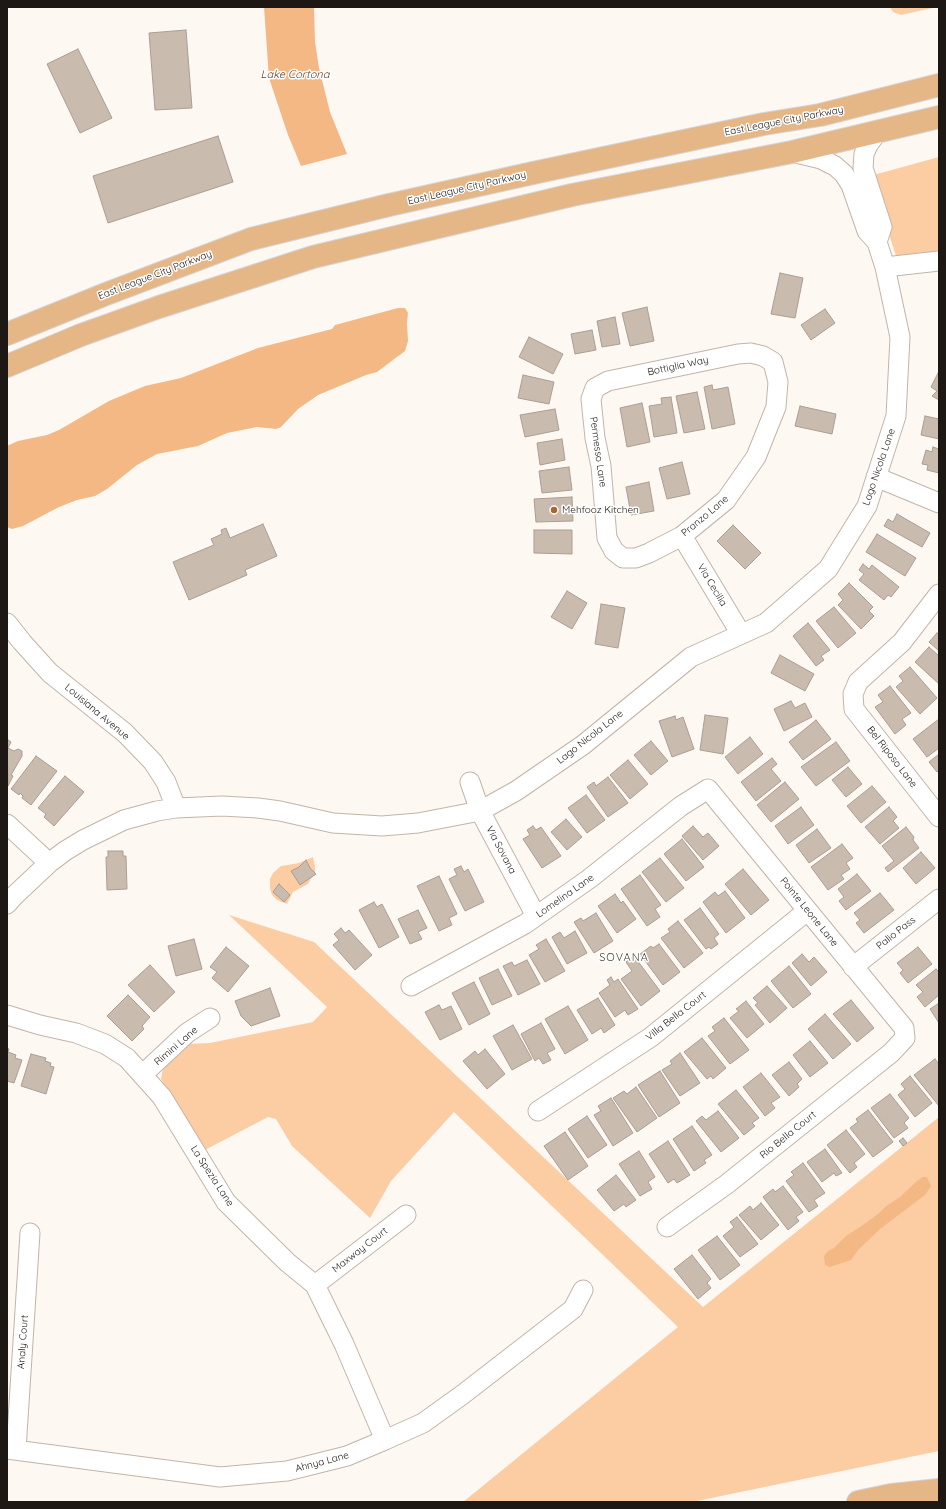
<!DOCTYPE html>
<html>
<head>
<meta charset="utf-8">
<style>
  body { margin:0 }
  #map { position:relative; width:946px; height:1509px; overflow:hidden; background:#fef8f3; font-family:Quicksand,sans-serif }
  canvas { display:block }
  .frame { position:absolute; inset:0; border:8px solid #1e1814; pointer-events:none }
</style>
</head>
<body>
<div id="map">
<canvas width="946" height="1509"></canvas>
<div class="frame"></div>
</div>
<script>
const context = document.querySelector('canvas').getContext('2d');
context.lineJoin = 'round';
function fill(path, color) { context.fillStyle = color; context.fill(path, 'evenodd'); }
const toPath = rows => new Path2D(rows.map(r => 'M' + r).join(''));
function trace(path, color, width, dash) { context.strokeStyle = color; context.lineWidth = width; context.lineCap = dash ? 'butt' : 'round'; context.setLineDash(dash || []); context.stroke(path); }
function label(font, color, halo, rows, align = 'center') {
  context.font = font + ' Quicksand,sans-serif'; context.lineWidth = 3; context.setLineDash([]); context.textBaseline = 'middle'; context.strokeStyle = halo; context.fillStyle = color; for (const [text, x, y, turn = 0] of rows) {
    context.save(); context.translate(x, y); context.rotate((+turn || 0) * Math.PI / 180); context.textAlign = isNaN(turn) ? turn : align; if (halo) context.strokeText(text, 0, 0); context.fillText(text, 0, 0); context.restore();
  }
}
const green = toPath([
  [890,7,937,7,901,15,893,12],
  [939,157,939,264,901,271,870,176],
  [313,857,315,867,315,872,308,884,293,892,287,904,277,900,272,895,270,888,270,879,273,873,281,866,299,863],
  [229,915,314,942,703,1307,939,1117,939,1451,692,1502,463,1502,678,1327,454,1112,391,1181,370,1218,292,1146,276,1119,268,1117,203,1151,182,1111,161,1079,163,1068,188,1044,210,1043,313,1022,327,1007]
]);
const water = toPath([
  [264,7,314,7,315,42,319,68,330,112,347,154,301,166,288,135,269,78],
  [398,308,405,308,408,313,407,323,408,341,405,351,377,372,366,375,318,395,298,409,281,427,276,429,257,427,227,433,198,446,157,454,137,465,107,489,95,496,77,500,59,507,23,526,12,529,7,527,7,446,18,441,47,435,59,430,109,401,145,386,181,378,258,348,332,329,335,325],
  [923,1177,927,1177,931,1186,925,1195,880,1229,858,1250,851,1260,830,1267,825,1265,824,1256,828,1251,834,1248,846,1236,863,1225,878,1214,885,1207,900,1197,917,1181]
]);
const building = toPath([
  [186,30,192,108,155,110,149,33,186,30],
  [78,49,112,118,80,133,47,64,78,49],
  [218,136,233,182,108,223,93,176,218,136],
  [780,273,803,278,795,318,771,314,780,273],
  [647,307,654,341,630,346,622,313,647,307],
  [825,309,835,323,811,340,801,325,825,309],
  [615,317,620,344,602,347,597,321,615,317],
  [592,330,596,350,575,354,571,334,592,330],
  [529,337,563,354,553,374,519,357,529,337],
  [938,373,939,373,939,400,932,396,937,391,931,387,938,373],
  [523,375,554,382,549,404,518,398,523,375],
  [712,385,713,390,728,387,735,424,712,429,704,387,712,385],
  [697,392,705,429,684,433,676,396,697,392],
  [671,397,677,433,654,437,649,406,662,404,661,398,671,397],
  [642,403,650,442,627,447,620,408,642,403],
  [800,406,836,414,832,434,795,426,800,406],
  [555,409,559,430,525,437,520,415,555,409],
  [925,416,939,419,939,439,921,435,925,416],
  [562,439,565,460,540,465,537,443,562,439],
  [933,447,939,449,939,473,927,470,928,465,922,464,926,450,932,452,933,447],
  [682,462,690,494,667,499,659,468,682,462],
  [569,467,572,490,542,493,539,471,569,467],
  [649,482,654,511,631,515,626,487,649,482],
  [572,497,573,521,536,522,534,499,572,497],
  [897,514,930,533,922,547,884,526,888,519,893,522,897,514],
  [263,524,277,556,245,570,247,575,189,600,173,562,214,545,211,539,222,534,221,530,226,528,230,538,263,524],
  [733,525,761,553,745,569,717,541,733,525],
  [534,530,572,530,572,554,534,553,534,530],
  [877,534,916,558,905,576,866,552,877,534],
  [863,564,869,569,872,565,899,587,891,597,888,595,884,600,859,580,864,574,859,570,863,564],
  [849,583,873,607,869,611,874,616,861,629,838,605,843,600,838,594,849,583],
  [567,591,587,603,572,629,551,617,567,591],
  [601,604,625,608,618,648,595,644,601,604],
  [834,607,856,633,838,648,816,621,834,607],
  [808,623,830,650,821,656,824,660,816,666,793,636,808,623],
  [937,633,939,634,939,651,929,642,937,633],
  [929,647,939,656,939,684,915,662,929,647],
  [780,655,814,674,805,691,771,673,780,655],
  [910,667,937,698,920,714,896,687,903,681,899,676,910,667],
  [890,686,911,713,902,719,906,725,895,734,875,707,883,702,878,695,890,686],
  [791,701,795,708,805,703,812,717,784,731,774,709,791,701],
  [705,715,728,718,723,754,700,750,705,715],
  [675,716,676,720,683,717,694,749,672,757,659,721,675,716],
  [939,719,939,748,927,757,913,739,939,719],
  [816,720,831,739,803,760,789,742,816,720],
  [750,737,763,754,738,774,725,757,750,737],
  [7,739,11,742,8,748,14,751,18,749,22,751,22,756,11,775,13,776,8,786,7,739],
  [651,741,668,761,651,775,634,755,651,741],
  [836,742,850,761,816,786,801,767,836,742],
  [939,754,939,771,937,772,929,762,939,754],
  [36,756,57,771,31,805,22,798,23,796,20,793,19,795,11,789,36,756],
  [772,758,777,764,771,769,781,781,756,801,741,782,772,758],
  [628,760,648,784,630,799,610,775,628,760],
  [848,767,862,784,846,797,832,780,848,767],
  [65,776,84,792,54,826,44,817,46,814,38,808,65,776],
  [608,777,628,803,608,817,587,787,594,782,596,786,608,777],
  [785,782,799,799,771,822,757,805,785,782],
  [872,786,886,802,861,823,847,806,872,786],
  [586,795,605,820,587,833,568,808,586,795],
  [801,807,814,825,788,844,775,826,801,807],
  [889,807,897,817,893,821,899,828,880,844,865,827,889,807],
  [566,819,582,837,567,850,551,832,566,819],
  [533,826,536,830,541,827,561,856,542,868,523,839,530,835,527,830,533,826],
  [693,826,703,837,708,833,719,846,703,860,682,836,693,826],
  [906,827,914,837,913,840,919,848,888,872,885,868,894,861,882,846,906,827],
  [817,829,831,848,809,863,796,845,817,829],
  [682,839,704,867,686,881,664,854,682,839],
  [842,844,853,858,846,863,850,869,841,875,844,879,828,890,811,867,842,844],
  [108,851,123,851,123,856,126,856,127,889,107,890,106,857,108,857,108,851],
  [921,852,935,868,916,884,903,868,921,852],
  [660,858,684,888,666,902,642,872,660,858],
  [306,860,310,868,316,874,300,885,291,871,299,867,306,860],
  [461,866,464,872,468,869,484,902,465,911,449,879,457,875,454,869,461,866],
  [743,869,769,900,751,915,725,884,743,869],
  [857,874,871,891,846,910,839,901,844,897,838,889,857,874],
  [640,875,661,905,655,909,660,917,647,926,621,889,640,875],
  [439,876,457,914,449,918,452,925,439,931,417,886,439,876],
  [279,884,290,895,284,902,273,892,279,884],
  [725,891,745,918,726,933,703,902,715,892,718,896,725,891],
  [880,893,894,910,864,933,856,923,860,920,854,913,880,893],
  [615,894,621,903,623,901,636,919,617,933,598,906,615,894],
  [374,902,377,907,382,904,399,937,379,948,359,910,374,902],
  [700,908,719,934,714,938,718,944,711,949,709,947,706,949,684,920,700,908],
  [418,910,427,928,418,932,422,939,410,944,398,919,418,910],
  [596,913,613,941,594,953,574,922,581,918,583,921,596,913],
  [678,921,703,953,684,968,661,938,670,932,668,929,678,921],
  [341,928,345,933,349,930,372,955,355,970,333,945,339,940,334,934,341,928],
  [575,931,587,953,567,964,552,937,560,932,564,938,575,931],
  [194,939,202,969,176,976,168,946,194,939],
  [546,939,565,971,545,982,529,955,539,949,536,945,546,939],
  [659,944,680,972,663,985,640,954,651,946,653,948,659,944],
  [226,947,249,966,228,992,212,978,217,972,210,967,226,947],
  [918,947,932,964,908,983,900,973,903,970,897,963,918,947],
  [802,954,809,962,814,957,827,972,811,986,792,963,802,954],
  [634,956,660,991,641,1006,621,979,632,971,626,962,634,956],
  [527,960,540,984,518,995,503,966,512,962,514,966,527,960],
  [150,965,175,992,154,1012,128,985,150,965],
  [789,966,811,994,793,1008,771,981,789,966],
  [498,969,512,996,492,1005,479,978,498,969],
  [936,969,939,972,939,995,925,1007,917,997,923,992,916,985,936,969],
  [611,977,614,982,618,979,638,1009,628,1015,625,1010,615,1017,599,993,610,985,607,980,611,977],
  [474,982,490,1014,469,1025,452,993,474,982],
  [767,986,787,1008,770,1023,755,1005,758,1003,753,998,767,986],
  [270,988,280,1016,251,1026,241,1016,235,1001,270,988],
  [128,995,150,1017,142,1026,144,1029,132,1041,107,1016,128,995],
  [598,998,615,1025,604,1033,601,1028,592,1034,577,1010,598,998],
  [851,1000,874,1028,857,1042,833,1014,851,1000],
  [746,1001,764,1024,747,1038,730,1018,739,1011,736,1009,746,1001],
  [939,1003,939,1023,930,1009,939,1003],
  [439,1005,442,1010,451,1006,462,1029,440,1040,425,1012,439,1005],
  [568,1006,588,1040,565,1054,545,1019,568,1006],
  [825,1014,851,1044,833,1059,808,1029,825,1014],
  [724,1018,749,1050,730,1064,708,1036,715,1031,712,1027,724,1018],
  [541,1023,555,1049,547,1053,551,1060,543,1064,539,1058,535,1061,521,1034,541,1023],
  [513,1025,532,1059,512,1070,493,1036,513,1025],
  [702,1038,726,1068,713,1079,711,1076,707,1079,684,1052,702,1038],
  [810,1041,828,1063,810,1077,793,1055,810,1041],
  [7,1048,9,1049,8,1052,16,1055,15,1058,22,1060,14,1083,7,1081,7,1048],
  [485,1049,505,1074,487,1089,463,1061,475,1051,478,1055,485,1049],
  [680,1053,700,1083,680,1096,662,1070,672,1064,670,1061,680,1053],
  [31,1054,46,1058,45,1061,51,1063,50,1066,54,1067,46,1094,21,1086,31,1054],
  [935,1059,939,1064,939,1106,914,1075,935,1059],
  [789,1062,802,1079,797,1084,799,1087,789,1096,772,1075,789,1062],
  [660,1071,680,1103,659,1117,638,1085,660,1071],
  [761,1073,780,1097,771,1103,775,1108,765,1116,743,1087,761,1073],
  [910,1076,932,1103,915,1117,898,1095,905,1089,901,1084,910,1076],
  [636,1087,657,1118,637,1132,613,1098,624,1091,627,1094,636,1087],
  [736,1090,759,1118,752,1123,755,1126,744,1135,718,1104,736,1090],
  [890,1094,909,1118,904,1123,908,1128,894,1138,871,1108,890,1094],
  [611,1098,633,1133,613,1146,594,1115,601,1111,598,1106,611,1098],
  [868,1110,893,1142,873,1157,850,1128,858,1122,856,1119,868,1110],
  [718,1111,739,1138,721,1152,696,1121,702,1116,706,1120,718,1111],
  [587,1116,607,1145,588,1158,568,1129,587,1116],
  [692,1126,712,1155,704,1160,706,1163,694,1171,673,1139,692,1126],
  [846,1130,865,1154,854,1163,857,1167,850,1173,827,1145,846,1130],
  [565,1132,588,1166,568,1180,544,1146,565,1132],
  [903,1138,907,1143,903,1146,899,1141,903,1138],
  [668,1141,690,1175,677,1183,674,1179,668,1183,649,1154,668,1141],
  [825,1149,842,1173,836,1176,834,1173,822,1182,807,1162,825,1149],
  [639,1151,655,1177,648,1182,652,1189,640,1196,619,1164,639,1151],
  [803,1163,825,1193,814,1200,818,1206,809,1212,786,1181,794,1175,791,1172,803,1163],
  [616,1175,636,1200,626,1207,624,1204,614,1211,597,1190,616,1175],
  [783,1186,803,1212,796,1217,799,1221,788,1230,763,1197,773,1189,775,1192,783,1186],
  [761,1203,779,1225,761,1240,739,1215,750,1206,753,1210,761,1203],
  [737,1217,758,1244,740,1257,723,1236,734,1227,730,1222,737,1217],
  [717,1236,740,1265,720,1280,698,1250,717,1236],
  [692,1255,711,1279,707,1283,711,1288,698,1299,674,1269,692,1255]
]);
const minor = toPath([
  [877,242,882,227,863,168,864,154,868,145,878,131],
  [885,267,939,261],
  [751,353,763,356,773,362,778,382,776,407,756,457,726,500,682,536,649,553,636,558,623,558,614,551,607,538,601,466,595,438,591,399,595,388,608,381,738,354,751,353],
  [876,477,939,503],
  [682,536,741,634],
  [939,594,902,642,858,682,853,694,854,709,939,817],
  [7,623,22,642,50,673,125,733,153,762,166,782,176,808],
  [470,782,480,811,536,916],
  [7,824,49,863],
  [7,904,15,895,49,863,65,851,83,840,124,820,157,811,176,808,222,806,258,808,280,811,333,823,382,826,418,823,480,811,516,791,583,745,691,657,766,623,828,569,867,506,896,416,900,337,885,267,877,242,867,231,851,185,844,174,835,166,821,159,792,152],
  [853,967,939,899],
  [411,986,525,924,589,879,681,806,708,789,904,1028,905,1038,891,1053,727,1184,667,1227],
  [7,1015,40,1025,76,1033,105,1044,127,1058,162,1097,226,1202,287,1262,315,1285,344,1344,385,1440],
  [142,1075,187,1033,210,1018],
  [538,1111,651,1037,807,911],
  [315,1285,406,1215],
  [7,1449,220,1477,287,1471,347,1456,385,1440,423,1423,462,1395,573,1309,583,1290],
  [16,1450,30,1233]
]);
const major = toPath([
  [7,334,106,294,251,239,389,205,533,173,764,124,820,115,939,85],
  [7,366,81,335,159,307,313,257,572,195,792,152,939,117],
  [858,1502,891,1495,939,1490]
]);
const markers = [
  [554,510,4,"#a6692d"]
];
const streetNames = [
  ["East League City Parkway",784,121,-11],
  ["East League City Parkway",467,188,-13],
  ["East League City Parkway",155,275,-21],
  ["Bottiglia Way",678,366,-12],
  ["Permesso Lane",598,452,82],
  ["Lago Nicola Lane",879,467,-71],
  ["Pranzo Lane",705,516,-40],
  ["Via Cecilia",712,585,59],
  ["Louisiana Avenue",97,712,40],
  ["Lago Nicola Lane",590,737,-38],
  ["Bel Riposo Lane",892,757,52],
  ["Via Sovana",501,850,62],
  ["Lomelina Lane",565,896,-35],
  ["Pointe Leone Lane",809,912,51],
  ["Palio Pass",896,933,-38],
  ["Villa Bella Court",676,1016,-38],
  ["Rimini Lane",176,1046,-41],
  ["Rio Bella Court",788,1135,-39],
  ["La Spezia Lane",212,1176,57],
  ["Maxway Court",360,1250,-38],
  ["Analy Court",23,1342,-86],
  ["Ahnya Lane",322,1462,-15]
];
const poiNames = [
  ["Mehfooz Kitchen",562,510]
];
const waterNames = [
  ["Lake Cortona",295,75]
];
const neighbourhoodNames = [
  ["SOVANA",624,958]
];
fill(green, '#fccda3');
fill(water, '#f3b883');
fill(building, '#cabbaf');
trace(building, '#ab9d91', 1);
trace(minor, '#c3b4a8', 21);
trace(major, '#d6d5d5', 24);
trace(minor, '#fff', 19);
trace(major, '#e5b686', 22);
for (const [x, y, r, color] of markers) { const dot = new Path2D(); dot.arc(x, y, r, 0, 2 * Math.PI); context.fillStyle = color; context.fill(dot); trace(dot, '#fff', 1.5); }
label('10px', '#1e1814', '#fff', streetNames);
label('10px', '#1e1814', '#fff', poiNames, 'left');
label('italic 11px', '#633c14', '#fff', waterNames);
context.letterSpacing = '1px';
label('11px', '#4e4238', '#fff', neighbourhoodNames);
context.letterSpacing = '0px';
</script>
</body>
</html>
